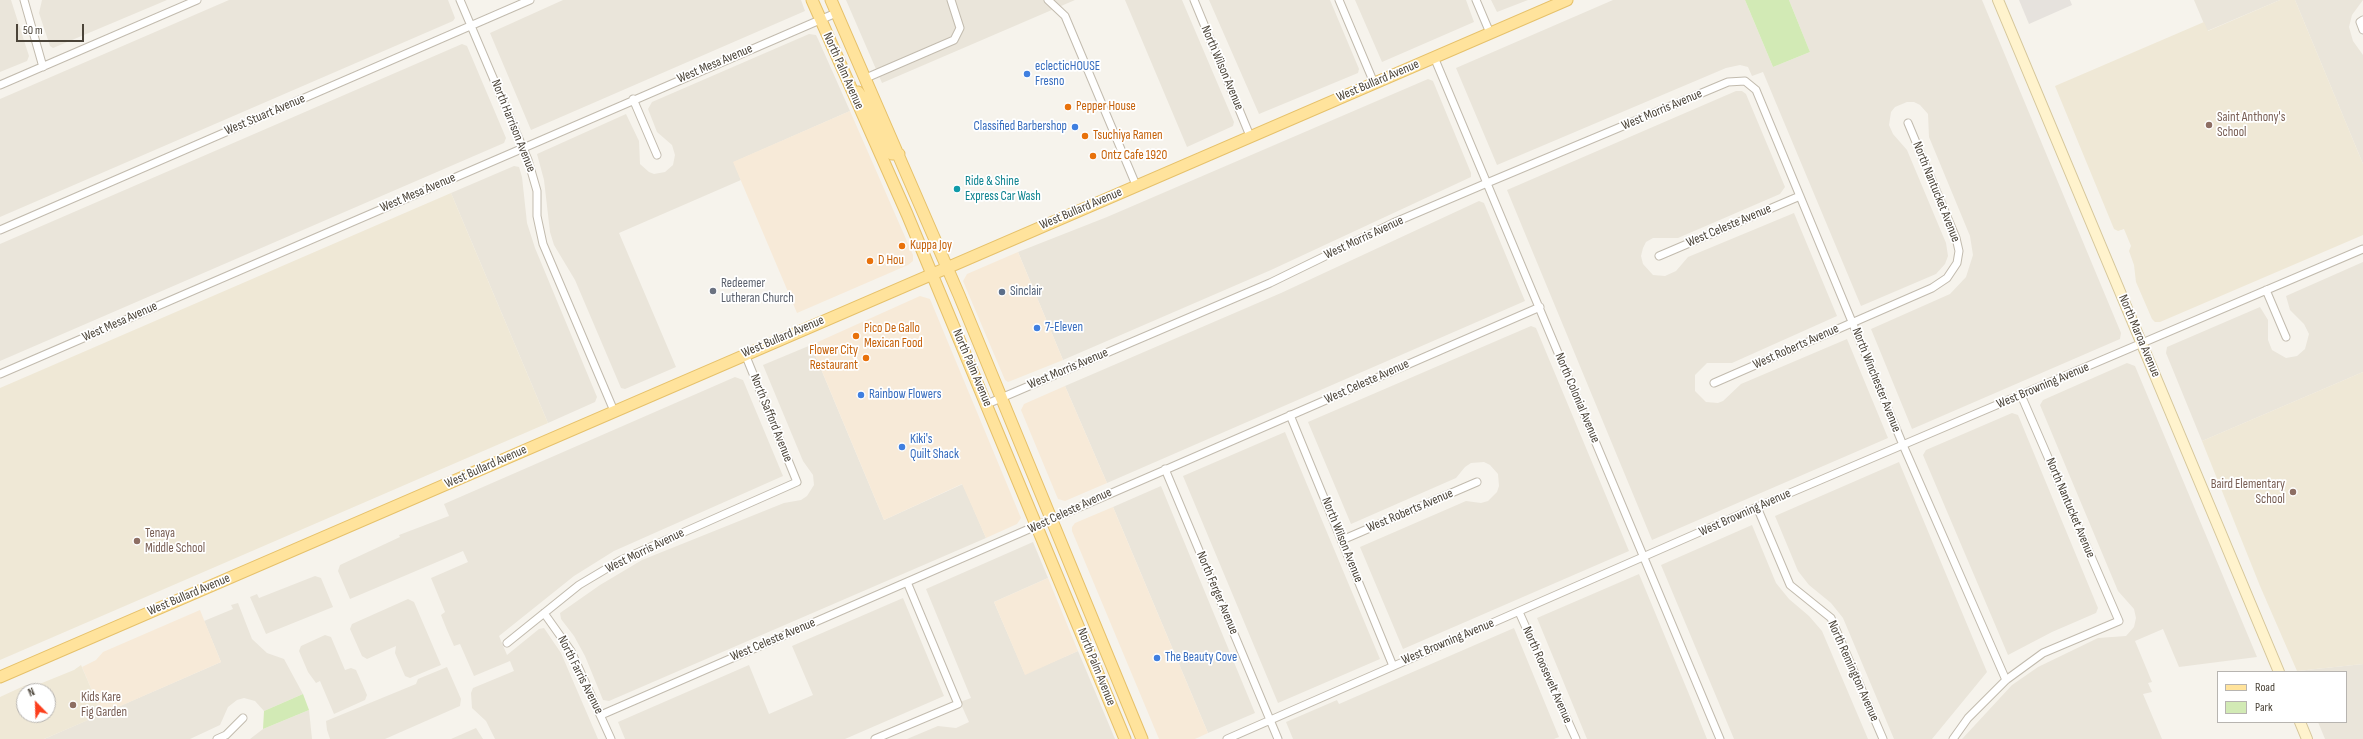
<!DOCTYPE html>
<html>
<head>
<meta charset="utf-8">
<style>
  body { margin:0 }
  #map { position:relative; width:2363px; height:739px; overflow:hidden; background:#f6f3ec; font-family:"Sofia Sans Condensed",sans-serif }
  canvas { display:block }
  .legend { position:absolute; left:2217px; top:671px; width:130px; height:52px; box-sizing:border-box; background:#fff; border:1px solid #b7b4b0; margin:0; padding:5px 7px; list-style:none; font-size:12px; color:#4b4439 }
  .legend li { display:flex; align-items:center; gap:8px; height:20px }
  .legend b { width:20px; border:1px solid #b7b4b0 }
  .north { position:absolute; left:16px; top:683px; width:40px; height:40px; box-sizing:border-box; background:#fff; border:1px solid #b7b4b0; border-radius:50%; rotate:337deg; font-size:11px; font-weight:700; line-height:16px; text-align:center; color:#4b4439 }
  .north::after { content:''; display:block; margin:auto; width:14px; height:18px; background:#fc3f1d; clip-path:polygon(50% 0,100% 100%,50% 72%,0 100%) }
  .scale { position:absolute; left:16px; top:24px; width:68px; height:18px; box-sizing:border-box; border:2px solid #4b4439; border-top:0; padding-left:5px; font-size:12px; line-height:14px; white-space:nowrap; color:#4b4439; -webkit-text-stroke:3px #fff; paint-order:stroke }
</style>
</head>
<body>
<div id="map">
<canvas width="2363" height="739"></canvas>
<ul class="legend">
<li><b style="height:5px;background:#ffe39c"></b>Road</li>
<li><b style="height:11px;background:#d2eab5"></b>Park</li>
</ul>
<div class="north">N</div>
<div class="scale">50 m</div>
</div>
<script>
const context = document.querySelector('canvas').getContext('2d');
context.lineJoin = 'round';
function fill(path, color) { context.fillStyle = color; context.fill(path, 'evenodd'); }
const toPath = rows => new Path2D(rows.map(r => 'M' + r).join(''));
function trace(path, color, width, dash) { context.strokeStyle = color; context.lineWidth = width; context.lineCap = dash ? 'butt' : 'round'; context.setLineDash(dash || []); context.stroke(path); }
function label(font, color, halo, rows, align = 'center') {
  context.font = font + ' "Sofia Sans Condensed",sans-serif'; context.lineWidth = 3.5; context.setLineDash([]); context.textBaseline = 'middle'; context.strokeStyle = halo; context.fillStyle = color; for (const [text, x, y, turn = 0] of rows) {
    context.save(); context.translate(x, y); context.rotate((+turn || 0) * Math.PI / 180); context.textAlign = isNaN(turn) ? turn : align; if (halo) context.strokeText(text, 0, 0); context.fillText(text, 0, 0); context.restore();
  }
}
const residential = toPath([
  [0,0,11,0,29,56,27,61,0,72],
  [42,0,167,0,53,48,50,46,39,13],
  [229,0,448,0,455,18,453,21,0,217,0,99],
  [563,0,801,0,805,11,531,130,490,33],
  [846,0,1075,0,882,83],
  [1125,0,1182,0,1234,122,1233,126,1187,147],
  [1209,0,1330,0,1359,69,1358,73,1259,114],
  [1355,0,1466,0,1474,22,1382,62],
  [1491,0,1528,0,1497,12],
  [1613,0,1745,0,1773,67,1810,52,1789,0,1982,0,2121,333,2120,339,1912,429,1871,329,1950,294,1966,277,1973,255,1970,236,1929,137,1928,114,1920,105,1914,102,1907,102,1895,107,1891,112,1889,125,1893,134,1907,150,1946,243,1948,256,1945,264,1936,274,1861,306,1763,72,1752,76,1748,67,1740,65,1726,68,1497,165,1456,68],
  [2194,0,2280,0,2207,31],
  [2295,0,2363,0,2352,15,2349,27,2353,41,2363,55,2363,164],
  [809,34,816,35,818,39,850,111,734,162,741,180,619,233,676,367,625,389,621,388,575,280,554,245,550,232,544,180,537,154,626,114,639,141,640,164,649,172,654,174,665,172,673,165,675,155,672,145,657,132,648,109,652,102],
  [462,44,467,46,506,138,504,143,0,361,0,244],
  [1428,79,1433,81,1471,173,1471,177,1271,270,1063,360,1018,252,1107,217],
  [1736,91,1742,91,1746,94,1785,187,1780,194,1678,238,1653,238,1646,242,1643,248,1641,256,1643,264,1653,275,1665,276,1676,271,1688,257,1794,213,1837,316,1732,363,1707,363,1695,375,1695,391,1706,402,1718,403,1723,401,1741,384,1847,339,1888,438,1652,540,1507,190],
  [514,166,519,167,522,177,527,223,535,248,597,397,595,402,548,423,451,193],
  [1479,201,1484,203,1525,301,1107,483,1065,386,1281,293],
  [2363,262,2363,372,2202,441,2166,353,2167,347,2260,307,2268,320,2268,340,2272,350,2286,358,2297,356,2305,349,2309,334,2304,324,2290,310,2286,296],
  [1531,326,1536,328,1629,551,1403,649,1360,547,1466,501,1481,503,1488,501,1497,492,1499,486,1498,474,1490,465,1484,462,1471,463,1465,467,1456,478,1351,524,1308,422],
  [811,345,884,520,963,484,986,538,609,701,603,700,585,656,574,636,561,619,560,613,600,585,642,560,784,503,801,500,807,496,814,485,813,475,803,461,763,365],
  [2127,363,2135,366,2257,657,2179,667,2163,629,2135,641,2152,682,2148,683,2152,692,2143,694,2162,739,1962,739,2012,685,2038,667,2098,638,2126,636,2134,627,2136,618,2134,609,2118,591,2040,405,2043,400],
  [735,377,743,380,783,476,614,551,574,576,499,636,507,655,539,629,544,628,561,653,598,739,495,739,486,721,472,708,471,693,473,688,514,671,510,661,474,676,460,644,454,646,447,630,441,615,445,612,431,578,468,562,463,551,350,599,338,571,340,565,400,537,399,535,449,516,444,504],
  [2012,413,2018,415,2098,608,2096,613,2052,632,2008,655,1923,455,1926,450],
  [1285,432,1380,659,1278,703,1183,476],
  [1899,462,1987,672,1932,739,1894,739,1843,618,1831,603,1809,585,1798,571,1775,516],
  [1161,486,1255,713,1208,733,1113,507],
  [1752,525,1776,583,1789,599,1809,616,1822,631,1868,739,1734,739,1661,565],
  [1033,542,1048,578,994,602,1025,674,1078,651,1115,739,907,739,938,726,956,728,969,722,960,702,971,698,926,589],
  [1639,574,1691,699,1707,739,1587,739,1537,618],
  [315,576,321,578,333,607,266,634,250,597,257,594,259,598],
  [903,598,944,696,845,739,625,739,618,722,749,665,769,714,813,695,792,646],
  [408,599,414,602,441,665,410,678,405,676,395,653,396,646,367,659,362,656,350,629,352,624],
  [238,603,252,639,267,653,284,659,303,694,264,711,255,701,244,698,237,700,228,707,220,725,190,739,44,739,221,662,204,621,233,609,231,605],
  [1514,628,1559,737,1554,739,1293,739,1286,722,1337,700,1339,704],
  [325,635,331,637,345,670,351,668,356,670,367,695,365,700,334,714,320,681,316,683,308,672,299,651,301,646],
  [2363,664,2363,739,2325,739,2318,722,2346,722,2346,672,2297,671],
  [447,667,461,699,460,706,385,739,330,739,327,730,326,721,416,684,418,679],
  [309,710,312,739,250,739,263,729],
  [476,728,483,739,451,739]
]);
const commercial = toPath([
  [850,111,913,255,913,261,908,265,797,313,733,162],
  [1018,252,1063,360,1008,382,1005,380,963,281,967,274],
  [920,296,930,299,1021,518,1017,524,986,538,962,484,884,520,811,345],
  [1065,386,1107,483,1065,501,1058,499,1021,410,1024,404],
  [1113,507,1208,733,1195,739,1159,739,1072,531,1072,527,1075,523],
  [1048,578,1078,651,1025,675,994,602],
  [200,610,221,662,102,714,82,667,96,660,103,652]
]);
const industrial = toPath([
  [2019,0,2070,0,2072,5,2029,24]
]);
const education = toPath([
  [2280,0,2295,0,2363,164,2363,235,2160,322,2155,322,2152,319,2136,282,2134,265,2129,251,2131,246,2124,229,2118,231,2114,229,2055,86,2204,22,2208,31],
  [451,193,548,423,0,660,0,388],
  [2363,372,2363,664,2297,671,2260,586,2202,441],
  [81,665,102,714,44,739,0,739,0,697,26,685,37,685,74,670],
  [24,691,48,691,48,715,24,715]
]);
const green = toPath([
  [1745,0,1789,0,1810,52,1773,67],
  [303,694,309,710,263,729,264,711]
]);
const street = toPath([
  [24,0,43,67],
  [460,0,528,160,537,191,537,216,543,244,614,411],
  [1048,0,1065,16,1136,185],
  [1194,0,1250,136],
  [1339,0,1374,83],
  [1476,0,1490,33],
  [2363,20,2360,22,2363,30],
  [1434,57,1720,739],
  [866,78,954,40,960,28,951,0],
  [0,85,197,0],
  [633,99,657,155],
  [0,230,530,0],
  [1659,256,1800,196],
  [2266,290,2286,337],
  [0,374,836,13],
  [1714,383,1932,288,1947,278,1957,263,1959,251,1956,238,1908,123],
  [987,404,1270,283,1393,223,1487,183,1728,82,1745,81,1756,90,1903,445,2006,680],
  [1290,415,1393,666],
  [1165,469,1278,739],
  [1757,507,1790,585,1831,618,1883,739],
  [1342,540,1477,482],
  [1519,612,1576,739],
  [544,613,571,651,611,739],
  [507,643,579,585,621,560,797,482,745,354],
  [601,715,1540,307],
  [217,739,226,735,243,718],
  [875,739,958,704,907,582],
  [1227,739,1757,507,2363,249],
  [1953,739,1968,718,2006,680,2043,653,2119,621,2021,395]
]);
const secondary = toPath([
  [1998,0,2279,672],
  [2300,722,2307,739]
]);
const primary = toPath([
  [812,0,907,214,1125,739],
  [831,0,959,295,1142,739],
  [858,92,867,105,888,150,892,154,899,154],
  [0,677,1567,0]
]);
const markers = [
  [1027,74,4,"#3f7fe0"],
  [1068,107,4,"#e8710a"],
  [2209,125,4,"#8d6e63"],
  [1075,127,4,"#3f7fe0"],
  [1085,136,4,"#e8710a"],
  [1093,156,4,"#e8710a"],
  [957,189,4,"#0f9aa8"],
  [902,246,4,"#e8710a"],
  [870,261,4,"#e8710a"],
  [713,291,4,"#6b7280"],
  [1002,292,4,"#5c6f8a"],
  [1037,328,4,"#3f7fe0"],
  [856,336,4,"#e8710a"],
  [866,358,4,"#e8710a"],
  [861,395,4,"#3f7fe0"],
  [902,447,4,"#3f7fe0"],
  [2293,492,4,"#8d6e63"],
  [137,541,4,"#8d6e63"],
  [1157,658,4,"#3f7fe0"],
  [73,705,4,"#8d6e63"]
];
const streetNames = [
  ["West Mesa Avenue",715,64,-23],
  ["North Wilson Avenue",1222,68,67],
  ["North Palm Avenue",843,71,66],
  ["West Bullard Avenue",1378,81,-23],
  ["West Morris Avenue",1662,110,-23],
  ["West Stuart Avenue",265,115,-23],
  ["North Harrison Avenue",513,126,68],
  ["North Nantucket Avenue",1936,192,68],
  ["West Mesa Avenue",418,193,-23],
  ["West Bullard Avenue",1081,209,-23],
  ["West Celeste Avenue",1729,226,-23],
  ["West Morris Avenue",1364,238,-25],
  ["West Mesa Avenue",120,322,-24],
  ["North Maroa Avenue",2139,336,67],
  ["West Bullard Avenue",783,337,-23],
  ["West Roberts Avenue",1796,347,-24],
  ["North Palm Avenue",972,368,67],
  ["West Morris Avenue",1068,369,-23],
  ["North Winchester Avenue",1876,380,68],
  ["West Celeste Avenue",1367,382,-24],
  ["West Browning Avenue",2043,386,-23],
  ["North Colonial Avenue",1577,398,67],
  ["North Safford Avenue",771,418,68],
  ["West Bullard Avenue",486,467,-24],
  ["North Nantucket Avenue",2070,508,67],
  ["West Celeste Avenue",1070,511,-25],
  ["West Roberts Avenue",1410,511,-23],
  ["West Browning Avenue",1745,513,-24],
  ["North Wilson Avenue",1342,540,68],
  ["West Morris Avenue",645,551,-26],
  ["North Ferger Avenue",1217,593,67],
  ["West Bullard Avenue",189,595,-23],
  ["West Celeste Avenue",773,640,-23],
  ["West Browning Avenue",1448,642,-23],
  ["North Palm Avenue",1096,667,68],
  ["North Remington Avenue",1853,671,66],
  ["North Farris Avenue",580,675,63],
  ["North Roosevelt Avenue",1547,675,66]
];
const shopNames = [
  ["eclecticHOUSE",1035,67],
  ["Fresno",1035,82],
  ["Classified Barbershop",1067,127,"right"],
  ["7-Eleven",1045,328],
  ["Rainbow Flowers",869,395],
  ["Kiki's",910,440],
  ["Quilt Shack",910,455],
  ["The Beauty Cove",1165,658]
];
const foodNames = [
  ["Pepper House",1076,107],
  ["Tsuchiya Ramen",1093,136],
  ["Ontz Cafe 1920",1101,156],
  ["Kuppa Joy",910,246],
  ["D Hou",878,261],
  ["Pico De Gallo",864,329],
  ["Mexican Food",864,344],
  ["Flower City",858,351,"right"],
  ["Restaurant",858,366,"right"]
];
const educationNames = [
  ["Saint Anthony's",2217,118],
  ["School",2217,133],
  ["Baird Elementary",2285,485,"right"],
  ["School",2285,500,"right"],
  ["Tenaya",145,534],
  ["Middle School",145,549],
  ["Kids Kare",81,698],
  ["Fig Garden",81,713]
];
const cultureNames = [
  ["Ride & Shine",965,182],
  ["Express Car Wash",965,197]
];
const worshipNames = [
  ["Redeemer",721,284],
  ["Lutheran Church",721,299]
];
const serviceNames = [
  ["Sinclair",1010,292]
];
fill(residential, '#eae5da');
fill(commercial, '#f7ead8');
fill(industrial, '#e6e2dd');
fill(education, '#efe8d6');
fill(green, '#d2eab5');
trace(street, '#c2bbae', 9);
trace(secondary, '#d6c79b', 12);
trace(primary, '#e6c16a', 13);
trace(street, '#fff', 7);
trace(secondary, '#fff3cd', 10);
trace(primary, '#ffe39c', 11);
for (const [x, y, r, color] of markers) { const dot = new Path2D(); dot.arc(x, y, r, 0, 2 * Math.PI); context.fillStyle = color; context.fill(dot); trace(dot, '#fff', 1.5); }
label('13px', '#4b4439', '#fff', streetNames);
label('13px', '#366cbe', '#fff', shopNames, 'left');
label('13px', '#c56008', '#fff', foodNames, 'left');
label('13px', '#785e54', '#fff', educationNames, 'left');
label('13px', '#0d838f', '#fff', cultureNames, 'left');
label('13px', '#5b616d', '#fff', worshipNames, 'left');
label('13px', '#4e5e75', '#fff', serviceNames, 'left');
</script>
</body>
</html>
